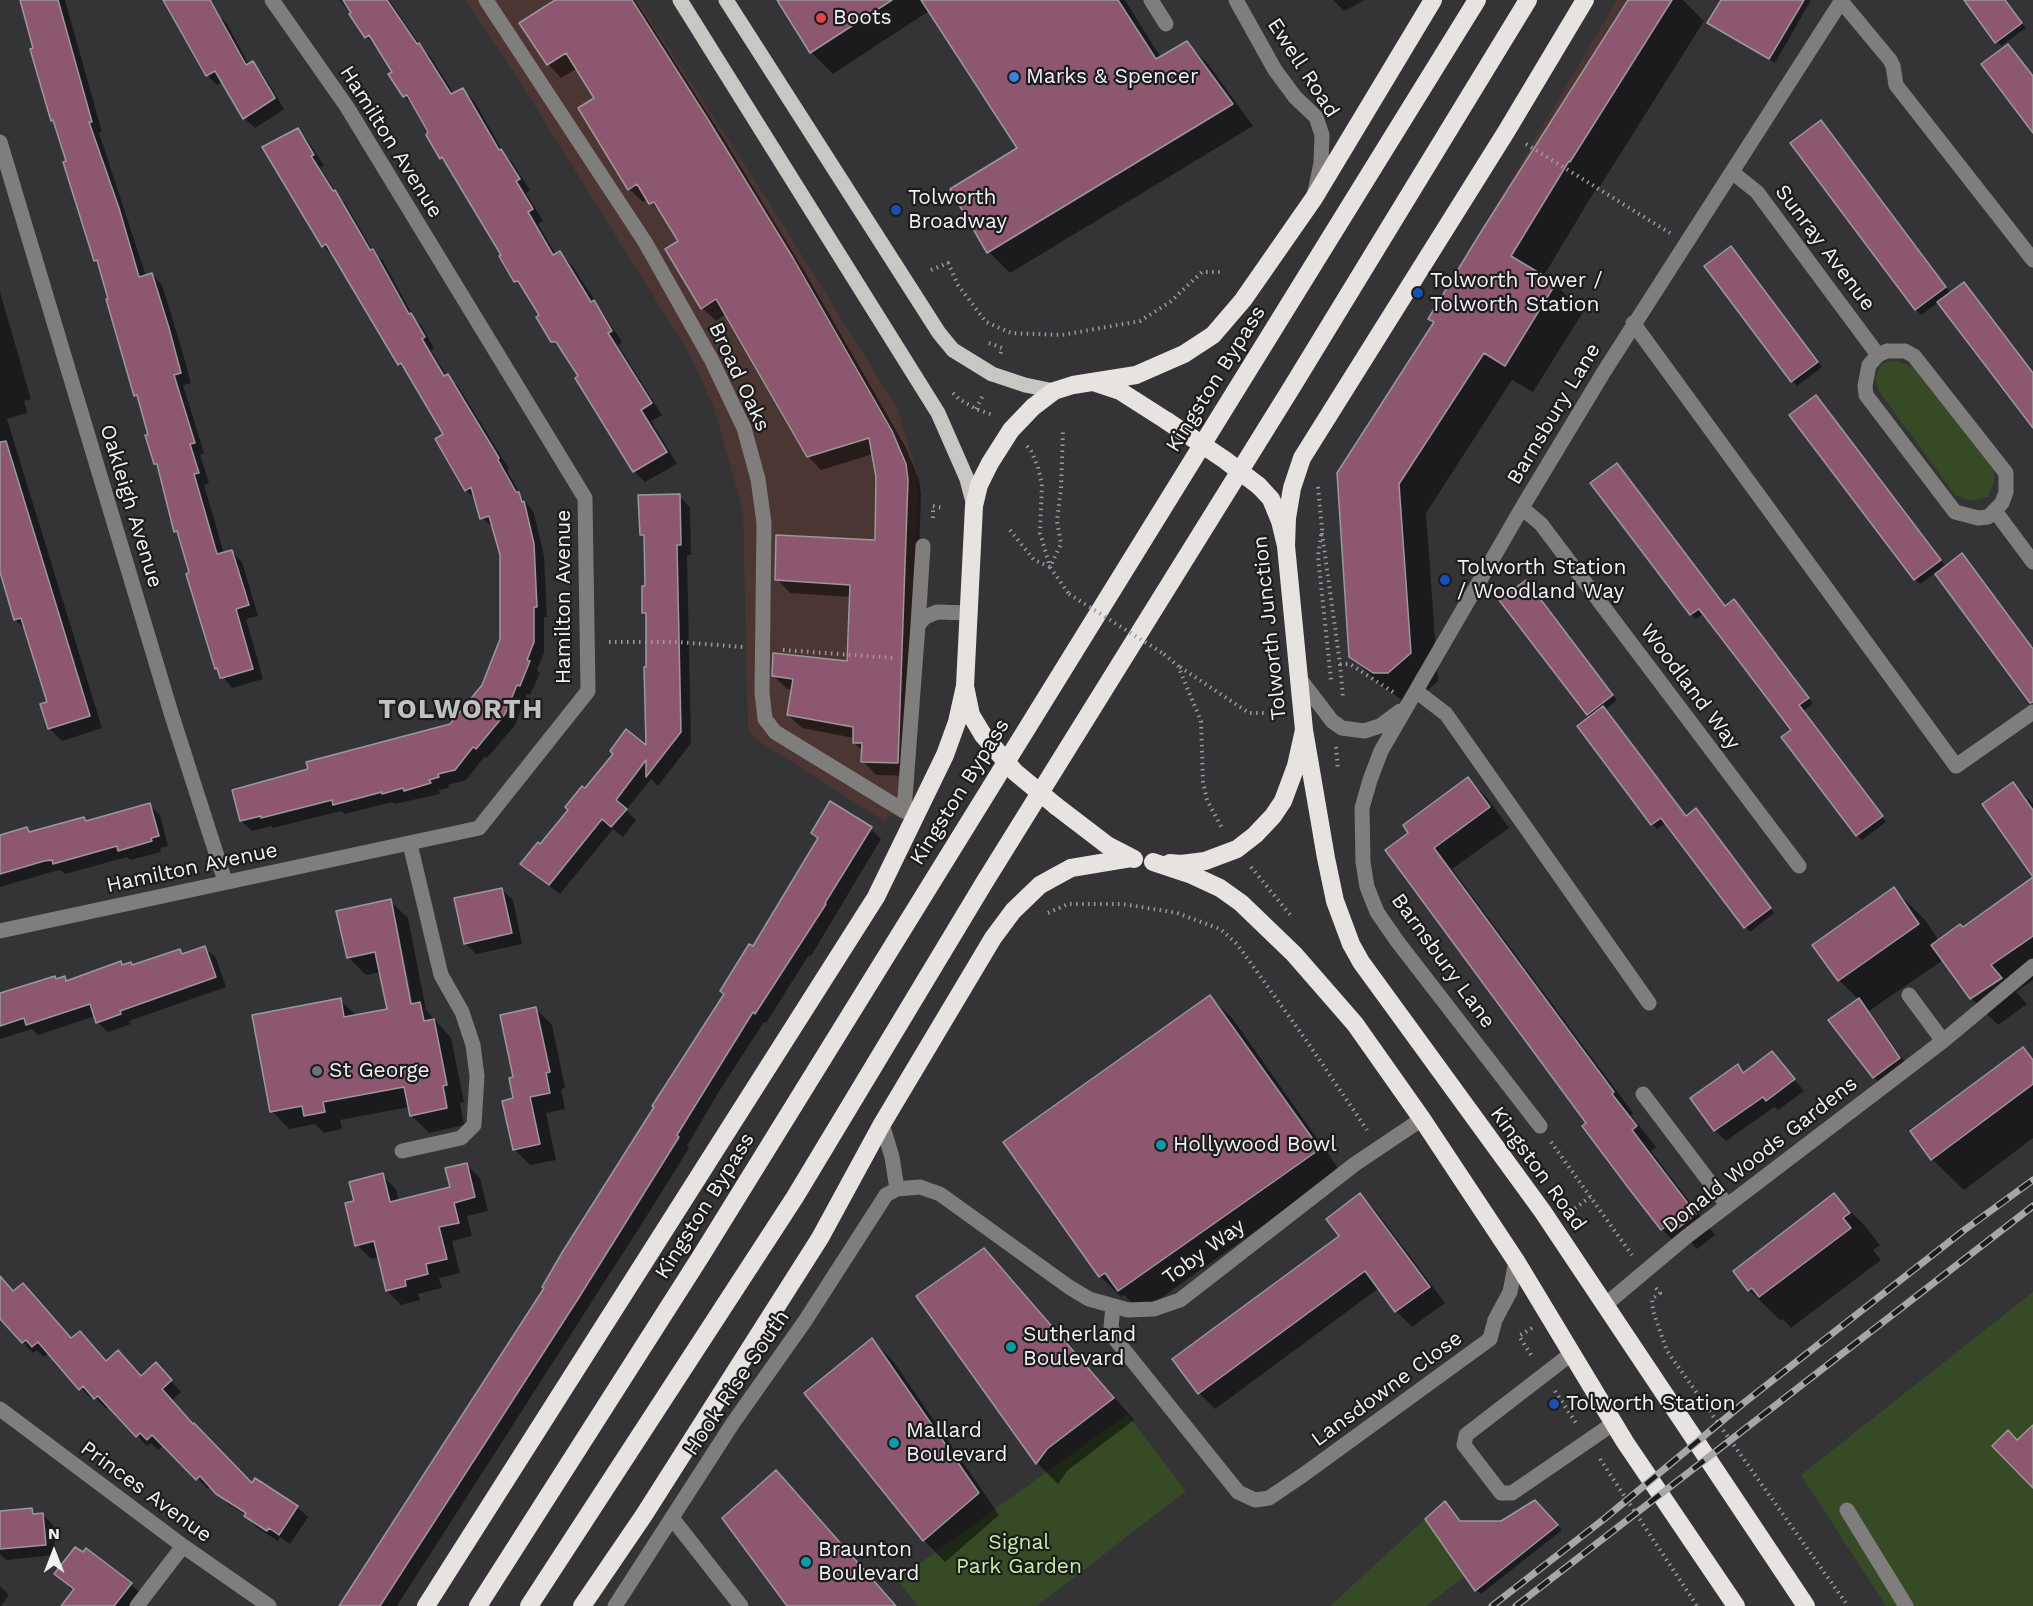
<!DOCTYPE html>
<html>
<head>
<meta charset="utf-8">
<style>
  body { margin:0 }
  #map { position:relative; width:2033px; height:1606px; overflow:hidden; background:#343437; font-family:"Work Sans",sans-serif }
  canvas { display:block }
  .north { position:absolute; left:24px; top:1522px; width:60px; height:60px; -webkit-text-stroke:4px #1c1c1d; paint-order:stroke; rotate:0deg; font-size:16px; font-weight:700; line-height:24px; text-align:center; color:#f2f2f4 }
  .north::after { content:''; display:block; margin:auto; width:21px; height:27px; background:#f2f2f4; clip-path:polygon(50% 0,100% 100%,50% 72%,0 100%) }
</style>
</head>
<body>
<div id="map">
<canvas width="2033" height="1606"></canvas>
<div class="north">N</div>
</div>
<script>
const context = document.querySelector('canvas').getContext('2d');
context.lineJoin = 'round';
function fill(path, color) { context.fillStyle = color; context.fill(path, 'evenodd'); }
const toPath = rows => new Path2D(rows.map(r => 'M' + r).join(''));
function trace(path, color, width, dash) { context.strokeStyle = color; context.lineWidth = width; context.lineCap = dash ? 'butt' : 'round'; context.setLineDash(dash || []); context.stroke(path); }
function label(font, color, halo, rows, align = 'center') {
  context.font = font + ' "Work Sans",sans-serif'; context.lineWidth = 4.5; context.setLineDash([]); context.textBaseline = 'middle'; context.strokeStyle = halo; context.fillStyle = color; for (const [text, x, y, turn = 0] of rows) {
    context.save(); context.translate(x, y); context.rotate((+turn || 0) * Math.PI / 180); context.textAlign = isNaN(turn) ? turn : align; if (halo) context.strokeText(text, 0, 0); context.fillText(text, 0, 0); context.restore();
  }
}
const commercial = toPath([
  [465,0,637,0,770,204,897,408,918,476,904,805,884,821,754,738,748,727,743,511,714,408,689,353,506,60],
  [1617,0,1645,0,1498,247,1478,236]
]);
const green = toPath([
  [1897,361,1913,367,1994,470,1994,482,1988,497,1972,501,1955,495,1879,391,1875,379,1882,363],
  [2033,1292,2033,1606,1886,1606,1801,1475],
  [1127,1414,1186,1491,1037,1606,918,1606,897,1580],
  [1425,1519,1465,1576,1426,1606,1330,1606]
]);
const shadow = toPath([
  [19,0,65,0,102,132,99,133,146,276,152,274,162,285,179,340,191,383,183,385,204,453,200,455,209,483,204,485,224,554,231,551,242,562,258,616,246,619,263,679,232,688,216,668,180,536,176,531,159,467,156,463,140,401,135,395,99,264,95,260,68,162,56,123,52,120,35,49],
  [163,0,205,0,227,24,249,65,253,63,263,74,284,109,255,128,244,118,223,82,217,85,207,75],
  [340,0,389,0,422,48,430,56,454,94,463,90,474,101,505,155,512,162,530,190,526,193,543,221,538,224,556,255,560,253,571,264,622,342,618,345,662,415,651,421,677,464,645,482,634,471,580,377,564,353,553,342,541,316,526,292,516,282,503,255,448,165,441,158,415,107,404,96,391,74,394,72],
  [553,0,635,0,722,136,806,274,905,446,919,479,921,494,911,776,876,775,863,761,863,751,854,743,854,738,802,728,788,715,793,690,787,689,774,676,848,662,851,597,790,593,777,579,877,541,877,477,873,454,821,470,808,456,726,314,716,321,702,308,680,242,664,217,648,199,643,202,629,189,596,98,577,68,561,78,548,64],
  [778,0,1125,0,1161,58,1187,43,1208,64,1253,126,1010,273,989,252,1019,148,929,11,833,74,811,52],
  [1333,0,1365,0,1344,11],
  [1630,0,1683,0,1704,21,1599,188,1597,187,1543,277,1555,284,1583,312,1533,392,1512,380,1426,513,1438,681,1416,701,1402,700,1379,684,1351,656,1434,323,1430,319],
  [1722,0,1811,0,1775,63,1714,27,1709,22],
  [1965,0,2005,0,2026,28,2001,46],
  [1821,122,1951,294,1964,284,2033,373,2033,427,1939,302,1921,315,1916,309,1792,143],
  [298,130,308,141,324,166,320,167,338,196,345,203,375,254,383,261,414,318,421,325,434,348,431,350,447,376,458,386,509,469,507,471,522,497,534,513,544,556,547,617,544,617,544,653,537,670,540,673,530,695,527,694,515,725,487,758,485,756,466,780,448,785,449,788,439,790,440,794,394,804,392,802,345,814,341,811,273,828,271,826,252,831,241,821,309,770,451,725,483,686,502,639,502,554,494,528,482,518,476,500,466,490,445,434,410,375,399,364,335,255,333,256,323,246],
  [1736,252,1822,367,1797,386,1706,266],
  [0,292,31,399,24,401,27,413,7,419,102,728,62,741,49,728,48,703,27,631,15,620,0,570],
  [1820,402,1946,567,1962,555,2033,649,2033,703,1936,572,1920,584,1915,579,1791,415],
  [1592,483,1726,607,1739,606,1813,704,1803,711,1886,822,1862,840,1857,835,1783,737,1793,730,1704,613,1696,619,1691,614],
  [679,496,690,507,691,555,687,555,691,743,658,786,651,779,626,810,636,820,623,837,613,829,560,894,533,874,522,864,540,846,585,790,647,748,647,616,644,612,647,587,645,539,641,535],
  [1531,586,1617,700,1605,710,1687,817,1701,815,1774,913,1750,932,1666,823,1657,829,1653,825,1579,727,1591,718,1588,714],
  [1468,779,1488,799,1509,828,1452,869,1633,1113,1631,1115,1656,1147,1651,1151,1715,1235,1697,1249,1691,1242,1682,1250,1662,1229,1584,1126,1588,1123,1411,833],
  [2013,784,2033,804,2033,874],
  [149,805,160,815,168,846,160,848,161,852,130,860,127,857,65,874,61,870,55,871,0,887,0,836,27,829,32,833,84,818,87,822],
  [871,829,881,839,811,956,809,955,766,1023,764,1022,718,1093,687,1146,689,1148,648,1214,397,1606,342,1606,545,1288,754,948,819,840,812,833],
  [2033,879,2033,980,2016,992,2027,1004,1998,1025,1971,998,1943,960,1869,1011,1910,1069,1884,1088,1874,1077,1859,1000,1839,980,1894,889,1925,920,1939,941,1963,928],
  [502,890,513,900,522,944,476,954,465,943],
  [390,901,408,918,426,1010,451,1038,464,1102,460,1103,464,1125,429,1133,411,1115,409,1107,340,1120,342,1129,324,1133,315,1124,289,1129,272,1111,340,1000,357,1016,389,1010,381,972,366,975,348,957],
  [393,919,396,919,414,1011,411,1012],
  [205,948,216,958,226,987,129,1021,131,1024,108,1032,97,1022,95,1016,38,1035,32,1029,0,1039,0,991,3,994,55,977,57,980,64,978,68,982,121,963,124,966,133,967,180,950,184,955],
  [1210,997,1232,1018,1340,1171,1141,1312,1124,1295,1121,1297,1100,1276],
  [536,1009,552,1025,565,1088,561,1089,565,1109,546,1113,556,1160,530,1165,514,1149,515,1078],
  [2023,1049,2033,1059,2033,1138,1964,1190,1932,1159,1912,1132],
  [1772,1053,1804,1091,1778,1110,1774,1107,1726,1141,1715,1130,1693,1098,1737,1066,1745,1074],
  [466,1164,480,1178,488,1211,467,1216,472,1236,452,1241,460,1273,439,1278,442,1288,418,1294,420,1300,401,1305,387,1291,379,1257,371,1259,357,1245,356,1202,382,1175,396,1189,399,1201,452,1188],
  [1360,1195,1376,1211,1445,1303,1412,1327,1396,1311,1379,1288,1215,1409,1199,1393,1341,1236],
  [1834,1195,1865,1226,1880,1245,1873,1250,1881,1260,1791,1328,1783,1319,1781,1321,1749,1290,1735,1271],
  [984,1250,1005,1271,1134,1420,1068,1470,1058,1484,1037,1463,919,1296],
  [0,1276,14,1292,72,1340,106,1362,141,1378,166,1375,181,1392,171,1401,252,1485,297,1507,308,1517,290,1544,280,1537,278,1541,256,1527,246,1515,228,1504,211,1486,208,1489,164,1445,158,1450,151,1443,147,1446,109,1406,106,1409,94,1396,91,1399,49,1352,44,1357,37,1350,33,1353,0,1317],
  [872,1340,893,1361,999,1515,945,1562,924,1540,807,1393],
  [776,1472,797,1493,897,1606,789,1606],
  [1535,1502,1562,1530,1481,1594,1476,1590,1445,1503,1461,1522,1502,1523],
  [32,1510,37,1515,42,1514,53,1525,56,1555,6,1560,0,1554,0,1518],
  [86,1550,137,1590,147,1601,144,1606,73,1606,75,1590,56,1573],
  [0,1586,9,1595,1,1606,0,1606]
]);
const building = toPath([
  [20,0,58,0,92,122,89,122,119,208,139,277,152,273,169,328,181,373,174,375,195,443,190,444,199,473,194,474,217,554,232,550,249,605,236,609,253,669,222,678,220,678,217,668,215,669,186,574,189,572,177,531,174,532,157,464,154,464,145,435,148,435,137,395,134,396,106,299,108,299,97,260,94,261,63,162,66,161,53,120,51,121,30,49,33,48,20,0],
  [163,0,210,0,246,65,253,61,275,98,243,119,215,71,206,76,163,0],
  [343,0,387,0,417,44,419,43,451,94,463,88,499,150,501,149,520,179,516,181,533,209,528,212,553,255,560,251,591,302,594,300,612,331,608,333,652,403,641,410,667,452,633,472,575,378,578,376,556,342,551,342,536,317,539,315,518,281,514,282,499,256,501,255,442,157,440,159,426,135,428,132,407,95,403,97,388,74,392,72,369,35,365,38,349,14,351,13,343,0],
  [555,0,632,0,709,121,793,258,892,431,906,464,908,480,898,763,861,762,862,743,853,743,853,727,787,715,793,679,772,676,773,653,847,661,850,585,775,580,776,535,875,540,876,477,869,438,807,457,716,299,701,309,665,249,678,241,654,202,649,204,637,184,628,190,578,108,594,98,566,53,547,65,519,23,555,0],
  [777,0,892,0,810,53,777,0],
  [921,0,1118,0,1156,59,1187,41,1233,104,987,253,950,189,1017,148,921,0],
  [1628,0,1672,0,1570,162,1569,161,1511,256,1556,283,1505,366,1484,353,1399,484,1411,653,1388,673,1373,673,1349,657,1337,473,1434,322,1428,319,1479,235,1628,0],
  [1721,0,1804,0,1769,59,1707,23,1721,0],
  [1964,0,2005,0,2022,23,1995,43,1964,0],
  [2008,44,2033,76,2033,133,1981,64,2008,44],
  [1821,120,1946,287,1915,310,1790,143,1821,120],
  [298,128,314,155,311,156,333,191,335,190,370,250,373,249,409,314,411,313,425,337,422,339,444,376,448,374,499,458,498,460,516,492,519,492,522,502,524,501,534,544,537,607,534,607,534,642,527,660,530,661,520,686,517,685,505,714,476,749,473,747,455,770,438,774,439,777,429,780,431,783,404,791,403,788,382,794,382,792,333,805,332,800,261,818,261,816,240,821,232,790,308,769,306,762,450,724,482,685,500,639,500,555,489,516,480,519,471,487,465,491,435,439,443,434,401,363,398,365,326,244,322,247,262,147,298,128],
  [1731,246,1818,362,1791,382,1704,266,1731,246],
  [1964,282,2033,373,2033,428,1937,302,1964,282],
  [1816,395,1941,560,1914,580,1789,415,1816,395],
  [6,441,90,716,48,729,40,704,47,702,21,618,14,620,0,572,0,442,6,441],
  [1617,463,1725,606,1734,599,1809,698,1799,705,1883,816,1856,836,1781,737,1791,730,1745,669,1699,609,1690,615,1590,483,1617,463],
  [680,494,681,545,677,545,681,732,646,777,646,760,616,800,627,809,611,827,602,819,549,885,520,864,538,842,540,844,568,810,565,807,582,786,585,788,613,754,610,751,626,729,646,745,644,667,646,667,646,613,642,613,642,586,645,586,644,535,640,535,638,495,680,494],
  [1962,553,2033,649,2033,702,2030,703,1935,574,1962,553],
  [1526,580,1613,695,1587,715,1499,600,1526,580],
  [1603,706,1686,816,1696,808,1771,908,1744,928,1661,818,1651,825,1577,726,1603,706],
  [1468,777,1490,807,1434,848,1614,1092,1612,1094,1637,1126,1632,1130,1696,1214,1676,1230,1671,1223,1661,1230,1630,1190,1582,1126,1586,1123,1385,850,1408,833,1403,825,1468,777],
  [2013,782,2033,810,2033,877,1982,804,2013,782],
  [830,801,872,827,825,903,826,904,755,1014,753,1012,677,1135,679,1137,578,1299,380,1606,339,1606,544,1288,542,1287,563,1251,654,1107,652,1106,724,994,720,991,749,944,753,946,818,838,811,833,830,801],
  [150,803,159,836,151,838,152,841,118,851,117,846,53,864,52,860,44,861,0,874,0,835,27,827,29,832,84,817,86,821,150,803],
  [2033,877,2033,936,1991,965,2002,978,1970,999,1931,945,1960,924,1963,927,2033,877],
  [1894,887,1919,924,1838,981,1812,945,1894,887],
  [502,888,512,933,464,944,454,898,502,888],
  [391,899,411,1004,420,1002,424,1021,434,1019,447,1085,443,1086,447,1108,410,1116,404,1087,323,1102,325,1112,304,1116,302,1106,270,1112,252,1015,341,998,344,1017,387,1009,375,952,347,958,336,911,391,899],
  [205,946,216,977,120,1011,121,1014,96,1023,90,1004,26,1025,24,1018,0,1026,0,993,55,976,56,979,65,976,66,981,121,961,122,965,131,962,132,965,180,949,182,954,205,946],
  [1210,995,1320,1149,1118,1291,1105,1273,1099,1277,1003,1142,1210,995],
  [1859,998,1900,1058,1873,1078,1828,1020,1859,998],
  [536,1007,550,1072,546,1073,550,1093,530,1097,540,1144,513,1150,502,1101,513,1098,509,1078,513,1077,500,1015,536,1007],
  [2023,1047,2033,1060,2033,1084,1931,1160,1910,1131,2023,1047],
  [1772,1051,1795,1079,1766,1101,1763,1097,1714,1131,1690,1098,1738,1064,1743,1073,1772,1051],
  [467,1163,475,1197,454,1203,459,1223,439,1227,447,1259,426,1264,428,1274,405,1280,406,1286,386,1291,374,1241,355,1246,345,1203,354,1201,349,1182,383,1173,390,1202,450,1187,445,1168,467,1163],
  [1360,1193,1430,1287,1395,1312,1365,1271,1198,1394,1172,1359,1339,1236,1326,1219,1360,1193],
  [1834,1193,1850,1213,1843,1218,1851,1228,1759,1297,1752,1288,1748,1291,1733,1271,1834,1193],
  [984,1248,1114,1398,1047,1449,1036,1464,916,1296,984,1248],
  [0,1276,13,1291,23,1283,71,1338,80,1331,106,1361,118,1350,141,1376,156,1362,172,1380,162,1389,193,1424,194,1423,252,1483,255,1478,298,1506,279,1535,269,1528,267,1531,244,1516,246,1513,216,1494,200,1476,196,1480,152,1435,147,1440,140,1433,136,1437,98,1396,94,1399,83,1386,79,1390,38,1342,32,1347,26,1340,22,1343,0,1319,0,1276],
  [872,1338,979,1493,923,1541,804,1393,872,1338],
  [2033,1425,2033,1488,1992,1446,2008,1430,2017,1440,2033,1425],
  [776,1470,896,1606,787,1606,722,1518,776,1470],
  [1535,1500,1558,1525,1475,1591,1425,1519,1445,1501,1460,1521,1501,1521,1535,1500],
  [32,1508,33,1514,43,1513,46,1545,0,1549,0,1511,32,1508],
  [75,1547,83,1552,86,1548,132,1583,114,1606,61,1606,74,1589,54,1574,75,1547]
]);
const path = toPath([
  [1526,144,1670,233],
  [931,270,948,263,958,285,986,322,1011,333,1062,335,1140,321,1170,302,1202,272,1220,272],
  [989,343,1002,348,1000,356],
  [953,393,959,399,976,409,993,415],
  [976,409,984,393],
  [1027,446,1031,451,1038,467,1042,484,1040,533,1050,567,1069,594],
  [1318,487,1322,529,1318,556,1331,680],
  [933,518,933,506,943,508],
  [1010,530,1034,560,1050,567,1061,544,1057,521,1061,488,1063,432],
  [1322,533,1340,664,1350,664,1393,692],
  [609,642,678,642,743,647],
  [783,650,895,658],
  [1164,654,1178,666,1201,721,1203,782,1207,800,1223,830],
  [1340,664,1343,698],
  [1180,667,1249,713,1264,713],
  [1336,747,1338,770],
  [1251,867,1292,917],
  [1048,913,1068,904,1123,904,1177,913,1220,929,1237,944,1306,1040,1367,1130],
  [1551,1142,1632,1255],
  [1570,1212,1590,1197],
  [1656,1288,1660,1293,1652,1299,1653,1311,1667,1351,1848,1606],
  [1532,1328,1519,1336,1533,1358],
  [1555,1391,1576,1423],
  [1600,1459,1697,1606]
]);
const minor = toPath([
  [486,0,645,242,711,359,744,428,758,479,764,523,762,693,765,719,775,732,904,811,917,815],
  [1151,0,1166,24],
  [1236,0,1275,70,1295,97,1316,117,1322,135,1321,163,1315,192],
  [1841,1,1890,60,1893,66,1896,85,2033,260],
  [0,142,172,716,225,881],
  [1732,172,1757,192,1878,355],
  [1633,323,1956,766,2033,712],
  [1887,351,1905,351,1914,356,2006,473,2006,492,2002,503,1988,517,1978,518,1955,512,1866,395,1865,386,1869,365,1878,355,1887,351],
  [1522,508,1541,524,1799,866],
  [1995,511,2033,562],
  [918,625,923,546],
  [1300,679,1332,721,1342,728,1364,731,1380,726,1400,711],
  [1416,691,1446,714,1649,1003],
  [904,811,918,625,925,617,937,612,968,613],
  [0,931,479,828,588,691,585,498,347,107,272,0],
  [1909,995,1943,1041],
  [1643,1094,1727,1205],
  [882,1124,892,1157,897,1189],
  [1540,1126,1397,941,1377,912,1367,887,1363,862,1362,808,1370,780,1381,751,1526,501,1605,370,1842,0],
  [402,1151,461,1138,474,1125,477,1076,473,1045,462,1012,441,975,410,844],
  [1605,1305,1686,1237,1943,1041,2033,966],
  [1113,1306,1111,1327,1116,1340,1238,1492,1255,1500,1269,1498,1303,1475,1490,1339,1495,1320,1510,1292,1516,1261],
  [1571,1354,1466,1435,1464,1445,1501,1493,1512,1493,1614,1423],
  [0,1409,183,1546,269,1606],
  [1847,1510,1906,1606],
  [672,1518,741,1606],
  [137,1606,183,1546],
  [615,1606,733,1423,805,1321,886,1195,897,1189,920,1187,940,1194,1069,1287,1089,1299,1128,1310,1154,1309,1180,1300,1355,1164,1422,1119]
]);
const major = toPath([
  [680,0,938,413,967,479,974,506],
  [726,0,939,333,953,350,992,374,1025,385,1054,391]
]);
const highway = toPath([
  [1096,383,1120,391,1167,421],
  [1286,546,1287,518,1292,488,1302,458,1506,132,1585,0],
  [1304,730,1326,858,1335,901,1351,944,1361,962,1543,1212,1806,1606],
  [983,735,971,715,965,686,974,506,979,485,990,463,1011,430,1033,407,1054,391,1073,385,1136,375,1184,354,1213,335,1243,300,1314,198,1433,0],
  [1056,806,1107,845,1134,859],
  [1153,862,1192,875,1220,888,1241,903,1294,954,1355,1024,1422,1119,1516,1261,1625,1442,1736,1606],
  [1170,863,1181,864,1205,861,1237,849,1255,835,1273,816,1283,801,1296,766,1304,730,1286,546,1280,521,1271,499,1259,486],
  [426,1606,876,897,945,755,957,722,965,686],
  [478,1606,701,1256,1477,0],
  [529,1606,795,1197,984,883,1292,387,1528,0],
  [582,1606,644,1515,820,1238,882,1124,993,938,1013,911,1040,885,1071,868,1131,858]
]);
const rail = toPath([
  [1492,1606,1604,1519,1745,1402,1963,1231,2033,1180],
  [1516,1606,2033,1206]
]);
const pathBridge = toPath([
  [1069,594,1164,654]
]);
const highwayBridge = toPath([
  [1167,421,1225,460,1259,486],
  [983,735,1015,772,1056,806]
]);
const markers = [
  [821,18,6,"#e0444e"],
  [1014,77,6,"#3f7fe0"],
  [896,210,6,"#1a4fb4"],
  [1418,293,6,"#1a4fb4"],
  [1445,580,6,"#1a4fb4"],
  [317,1071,6,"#6b7280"],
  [1161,1145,6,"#0f9aa8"],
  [1011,1347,6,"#0f9aa8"],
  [1554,1404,6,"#1a4fb4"],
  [894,1443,6,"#0f9aa8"],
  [806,1562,6,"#0f9aa8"]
];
const poiNames = [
  ["Boots",833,18],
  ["Marks & Spencer",1026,77],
  ["Tolworth",908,198],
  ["Broadway",908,222],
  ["Tolworth Tower /",1430,281],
  ["Tolworth Station",1430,305],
  ["Tolworth Station",1457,568],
  ["/ Woodland Way",1457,592],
  ["St George",329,1071],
  ["Hollywood Bowl",1173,1145],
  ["Sutherland",1023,1335],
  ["Boulevard",1023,1359],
  ["Tolworth Station",1566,1404],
  ["Mallard",906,1431],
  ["Boulevard",906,1455],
  ["Braunton",818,1550],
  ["Boulevard",818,1574]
];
const streetNames = [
  ["Ewell Road",1303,68,57],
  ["Hamilton Avenue",391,142,58],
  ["Sunray Avenue",1825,248,53],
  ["Broad Oaks",739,377,65],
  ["Kingston Bypass",1216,379,-58],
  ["Barnsbury Lane",1554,414,-59],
  ["Oakleigh Avenue",131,506,73],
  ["Hamilton Avenue",564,597,-90],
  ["Tolworth Junction",1270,628,-96],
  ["Woodland Way",1690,687,53],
  ["Kingston Bypass",960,792,-58],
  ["Hamilton Avenue",192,868,-12],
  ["Barnsbury Lane",1443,961,54],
  ["Donald Woods Gardens",1760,1155,-38],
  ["Kingston Road",1538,1169,54],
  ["Kingston Bypass",705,1206,-58],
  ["Toby Way",1204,1252,-36],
  ["Hook Rise South",737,1383,-56],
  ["Lansdowne Close",1387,1389,-36],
  ["Princes Avenue",146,1492,36]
];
const parkNames = [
  ["Signal",1019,1543],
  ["Park Garden",1019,1567]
];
const districtNames = [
  ["TOLWORTH",461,710]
];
fill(commercial, '#4b3634');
fill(green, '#364a26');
fill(shadow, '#0007');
fill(building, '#8e5770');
trace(building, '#9b9899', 1.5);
trace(path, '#9b9b9e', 4, [1.5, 4.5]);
trace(minor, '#7f7e7c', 15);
trace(major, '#c8c7c4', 15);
trace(highway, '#e6e3e0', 18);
trace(rail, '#a7a7a9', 7);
trace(rail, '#1c1c1d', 4.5, [14]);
trace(pathBridge, '#9b9b9e', 4, [1.5, 4.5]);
trace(highwayBridge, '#e6e3e0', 18);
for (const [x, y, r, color] of markers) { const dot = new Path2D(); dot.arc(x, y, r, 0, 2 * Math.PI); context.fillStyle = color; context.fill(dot); trace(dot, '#1c1c1d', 2); }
label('21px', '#f2f2f4', '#1c1c1d', poiNames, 'left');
label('21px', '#f2f2f4', '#1c1c1d', streetNames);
label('21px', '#c3efa2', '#1c1c1d', parkNames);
context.letterSpacing = '1.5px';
label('bold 27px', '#c1c0c3', '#1c1c1d', districtNames);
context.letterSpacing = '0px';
</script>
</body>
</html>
